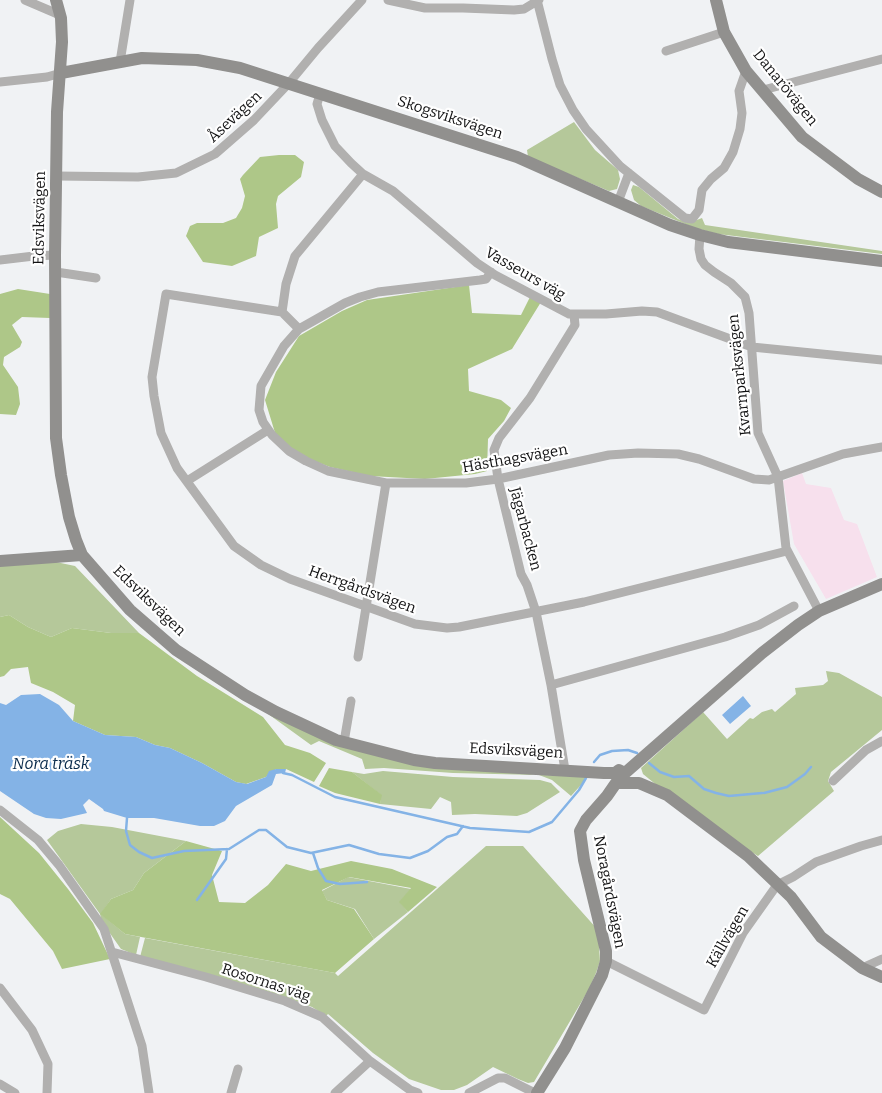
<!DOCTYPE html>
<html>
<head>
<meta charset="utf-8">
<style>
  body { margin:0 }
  canvas { display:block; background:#f0f2f4 }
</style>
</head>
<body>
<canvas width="882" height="1093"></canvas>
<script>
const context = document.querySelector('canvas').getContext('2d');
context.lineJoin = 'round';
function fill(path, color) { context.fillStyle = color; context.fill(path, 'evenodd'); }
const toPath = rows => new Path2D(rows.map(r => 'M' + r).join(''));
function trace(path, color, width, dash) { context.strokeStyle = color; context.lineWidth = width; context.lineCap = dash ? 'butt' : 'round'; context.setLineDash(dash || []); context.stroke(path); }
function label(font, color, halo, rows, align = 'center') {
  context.font = font + ' Bitter,serif'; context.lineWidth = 4.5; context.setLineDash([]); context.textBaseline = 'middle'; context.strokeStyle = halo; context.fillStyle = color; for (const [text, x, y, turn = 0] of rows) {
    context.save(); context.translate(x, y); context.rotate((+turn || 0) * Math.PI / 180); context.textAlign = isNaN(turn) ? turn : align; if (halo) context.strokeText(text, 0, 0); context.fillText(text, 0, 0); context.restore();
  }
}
const commercial = toPath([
  [802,473,806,484,831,488,844,520,857,524,877,577,826,599,794,544,783,481]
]);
const green = toPath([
  [574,122,595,150,618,170,620,179,617,189,609,191,528,157,527,150],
  [633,185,639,187,678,219,686,222,694,221,702,218,705,225,882,251,882,254,718,234,695,228,641,206,634,200,631,190],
  [56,562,75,566,139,633,111,633,72,628,51,637,28,627,9,615,0,617,0,565],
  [826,671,839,673,882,697,882,730,831,772,828,781,834,791,758,856,697,818,643,774,641,768,703,712,727,739,750,718,753,719,762,712,772,709,775,712,796,694,795,688,823,685,828,681],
  [264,711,337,744,536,775,453,773,384,768,365,769,362,759,319,741,311,745],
  [383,771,453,777,540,780,551,783,560,792,527,813,517,816,475,814,452,815,451,802,440,797,431,809,380,804,381,795,352,772,364,774],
  [539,775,589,776,571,796,552,780],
  [81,824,112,827,186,841,144,873,133,890,111,899,101,914,125,934,140,937,136,955,121,949,102,922,100,914,47,840,58,831],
  [486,846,523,846,598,930,600,961,596,973,589,989,534,1082,528,1083,518,1079,493,1067,467,1085,454,1090,441,1090,409,1079,373,1053,328,1014,326,1016,312,1007,290,999,140,957,145,938,335,973,338,976],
  [348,877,411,889,400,902,408,912,374,939,355,909,327,900,322,891]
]);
const forest = toPath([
  [279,155,295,155,304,162,301,177,278,196,276,204,278,228,259,237,256,256,232,266,203,262,186,236,190,226,197,223,223,223,236,218,242,208,245,196,240,179,243,175,260,157],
  [469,285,472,313,521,315,530,297,541,302,512,349,468,369,469,391,501,400,511,408,504,421,488,439,487,471,475,474,425,479,370,476,330,467,296,454,276,436,265,400,276,372,299,336,342,311,367,300],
  [18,289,50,294,50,318,22,317,12,325,22,342,20,347,4,357,3,365,18,387,20,404,16,415,0,414,0,294],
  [9,615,28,627,51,637,72,628,111,633,139,633,197,676,263,717,285,745,310,753,326,763,314,782,286,769,276,769,266,777,246,784,236,782,202,763,170,748,155,745,136,737,105,735,73,721,75,705,53,692,31,683,28,667,11,669,4,676,0,677,0,617],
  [329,768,352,772,382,795,380,804,335,793,319,786],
  [0,817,39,853,68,889,93,923,110,959,62,969,53,951,10,899,0,894],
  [186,841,222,851,212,875,219,902,245,903,268,885,286,864,311,871,351,861,392,869,437,887,408,912,399,902,411,888,349,877,322,890,327,900,354,909,374,939,335,973,125,934,100,914,111,899,133,890,144,873]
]);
const water = toPath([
  [40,694,59,705,73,721,105,735,136,737,155,745,170,748,202,763,236,782,247,784,266,777,269,771,276,769,286,769,285,773,276,774,272,785,236,806,225,821,214,826,200,826,154,818,127,818,104,811,103,809,89,799,83,805,87,813,61,819,46,818,34,814,0,791,0,703,6,705,21,695],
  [743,696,751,706,730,724,722,715]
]);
const stream = toPath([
  [594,762,600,755,612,751,628,750,637,753],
  [649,763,660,772,674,777,689,776,704,789,716,793,729,796,762,793],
  [283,773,292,775,335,797,470,828,529,832,552,822,579,790,586,778],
  [764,793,787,787,805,774,811,767],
  [127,818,126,831,130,845,139,852,152,858,184,851,229,849,259,830,266,830,287,847,311,853,349,845,379,854,410,858,428,851,447,837,457,834,463,826],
  [313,853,318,868,326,881,340,884,367,882],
  [197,900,226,859,227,849]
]);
const street = toPath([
  [25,0,60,15],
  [388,0,425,8,463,8,514,10,524,9,539,0],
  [537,0,552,59,560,85,573,110,586,129,620,166,685,218,692,219,699,210,702,190,711,179,724,168,733,152,740,129,742,113,739,91,746,71],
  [666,51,724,32],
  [120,62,130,0],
  [0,82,47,77,61,73],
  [763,90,882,59],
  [320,94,317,104,322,120,335,146,351,163,363,174,393,191,477,263,495,275,569,314,606,314,642,311,657,312,752,347,882,360],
  [57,176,138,177,176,173,215,154,254,120,289,83,318,48,362,0],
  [618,202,629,173],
  [700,235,699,249,701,259,705,265,714,272,731,283,745,297,749,313,758,433,778,477,786,548,819,611],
  [0,260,34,256,55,255],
  [56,272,96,278],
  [491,272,486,279,480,280,378,292,360,297,345,303,299,329,284,346,261,386,259,410,263,422,272,435,289,451,306,461,328,471,386,483,466,483,498,479,609,455,638,453,678,454,699,459,754,479,769,480,843,454,882,447],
  [282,312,286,284,295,256,363,174],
  [299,329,282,312,166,294,152,377,154,396,161,433,177,468,234,546,261,565,290,579,415,624,447,628,459,627,584,602,787,551],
  [187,481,268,430],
  [358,657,386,483],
  [551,685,725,637,759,625,794,606],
  [344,742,351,701],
  [565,770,551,685,536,612,527,585,521,574,498,479,494,450,499,438,530,398,575,325,574,315],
  [833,781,866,750,882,741],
  [0,810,38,840,59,865,104,929,142,1046,149,1093],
  [112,952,206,977,285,1001,322,1017,370,1061,410,1090,418,1093],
  [606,961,704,1010,743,933,777,885,793,877,816,862,861,846,882,840],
  [862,968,882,959],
  [0,988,32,1030,48,1064,47,1093],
  [0,1084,15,1093],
  [231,1093,238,1069],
  [335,1093,370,1061],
  [469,1093,498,1078,505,1078,535,1093]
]);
const secondary = toPath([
  [56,0,61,18,62,42,57,112,55,255,56,438,61,475,69,517,76,540,82,555,130,610,176,650,245,695,276,712,336,740,414,760,435,763,604,773,615,773,619,770,625,773],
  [716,0,724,32,746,71,802,137,858,179,882,192],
  [61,73,142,58,197,60,240,68,517,157,670,225,700,235,728,242,882,261],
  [0,561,82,555],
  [625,773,762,653,798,625,819,611,882,584],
  [616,783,639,783,667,795,748,856,791,897,821,937,862,968,882,977],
  [537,1093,565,1048,602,975,606,961,606,951,584,860,580,831,586,820,607,796,616,783]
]);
const streetNames = [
  ["Danarövägen",785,88,51],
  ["Åsevägen",235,117,-43],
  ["Skogsviksvägen",450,118,18],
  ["Edsviksvägen",40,218,-89],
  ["Vasseurs väg",525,274,30],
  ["Kvarnparksvägen",740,375,-96],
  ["Hästhagsvägen",515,459,-10],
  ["Jägarbacken",525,529,75],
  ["Herrgårdsvägen",362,590,20],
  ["Edsviksvägen",149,601,44],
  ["Edsviksvägen",516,751,3],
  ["Noragårdsvägen",609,892,79],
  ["Källvägen",728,937,-60],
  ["Rosornas väg",266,983,18]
];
const waterNames = [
  ["Nora träsk",51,765]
];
fill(commercial, '#f7e0ed');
fill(green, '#b5c89a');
fill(forest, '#aec788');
fill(water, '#84b3e6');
trace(stream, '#84b3e6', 2.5);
trace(street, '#b1b0af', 9);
trace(secondary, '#91908e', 12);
label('15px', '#111112', '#fff', streetNames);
label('italic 16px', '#082a4b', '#fff', waterNames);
</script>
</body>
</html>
